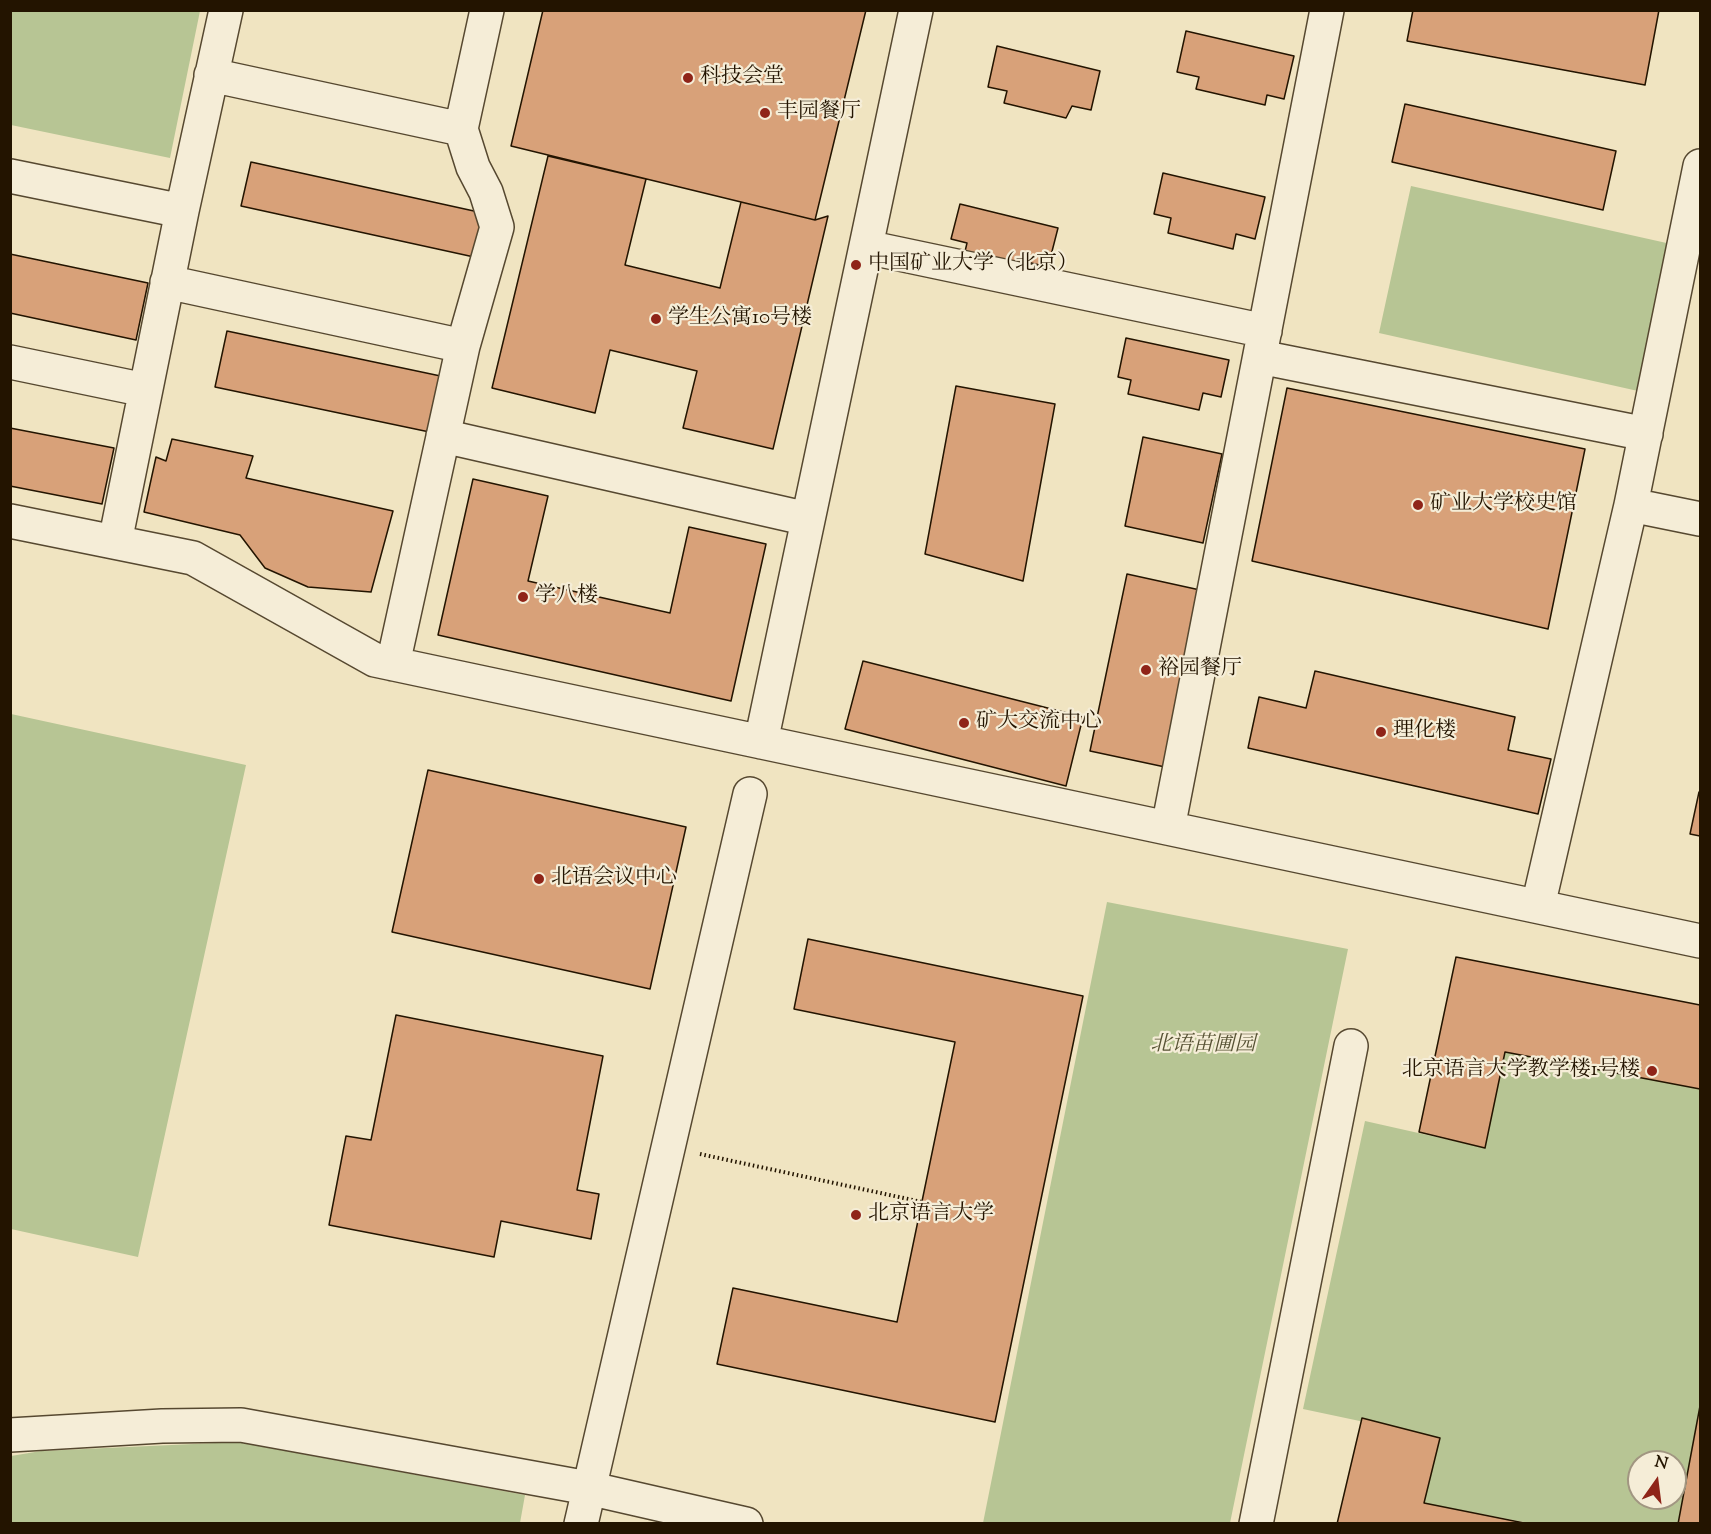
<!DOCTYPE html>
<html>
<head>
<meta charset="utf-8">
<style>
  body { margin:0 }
  #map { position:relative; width:1711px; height:1534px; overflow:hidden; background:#f0e4c1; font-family:"Sorts Mill Goudy",serif }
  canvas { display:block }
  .frame { position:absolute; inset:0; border:12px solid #231400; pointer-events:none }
  .north { position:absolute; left:1627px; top:1450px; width:60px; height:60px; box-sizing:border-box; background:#f5edd7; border:2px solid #a19681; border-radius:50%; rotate:14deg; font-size:16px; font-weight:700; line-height:24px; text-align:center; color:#231400 }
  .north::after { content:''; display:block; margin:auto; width:21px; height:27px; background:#8f2418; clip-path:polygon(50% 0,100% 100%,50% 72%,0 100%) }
</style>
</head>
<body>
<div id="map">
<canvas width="1711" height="1534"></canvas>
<div class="frame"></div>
<div class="north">N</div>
</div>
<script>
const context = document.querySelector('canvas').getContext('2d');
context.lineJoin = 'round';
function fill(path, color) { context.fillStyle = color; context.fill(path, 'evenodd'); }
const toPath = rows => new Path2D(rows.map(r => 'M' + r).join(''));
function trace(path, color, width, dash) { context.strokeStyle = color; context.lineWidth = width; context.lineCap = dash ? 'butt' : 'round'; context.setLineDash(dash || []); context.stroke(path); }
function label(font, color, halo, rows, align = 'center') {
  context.font = font + ' "Sorts Mill Goudy","Noto Serif SC",serif'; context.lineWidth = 4.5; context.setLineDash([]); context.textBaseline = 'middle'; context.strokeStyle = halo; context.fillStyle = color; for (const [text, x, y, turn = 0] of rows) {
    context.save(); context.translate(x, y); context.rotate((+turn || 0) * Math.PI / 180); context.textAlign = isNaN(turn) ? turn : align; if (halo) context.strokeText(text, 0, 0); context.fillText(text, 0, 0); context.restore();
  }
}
const green = toPath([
  [11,10,200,11,170,158,11,125],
  [1411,186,1671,244,1638,391,1379,333],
  [11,714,246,765,138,1257,11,1229],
  [1107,902,1348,949,1230,1523,983,1523],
  [1505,1052,1700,1089,1700,1406,1678,1523,1529,1523,1424,1503,1440,1438,1303,1409,1365,1121,1485,1148],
  [1639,1462,1675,1462,1675,1498,1639,1498],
  [237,1442,525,1495,520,1523,11,1523,11,1456,41,1451]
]);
const building = toPath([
  [543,10,866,10,815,220,511,146,543,10],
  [1413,10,1659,10,1645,85,1407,41,1413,10],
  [1186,31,1294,56,1284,99,1267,95,1265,105,1196,89,1199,77,1177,72,1186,31],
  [997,46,1100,71,1091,110,1072,106,1066,118,1004,103,1007,91,988,87,997,46],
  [1405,104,1616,151,1603,210,1392,162,1405,104],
  [548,156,646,179,625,265,720,288,741,202,815,220,828,216,773,449,683,428,697,371,610,350,595,413,492,388,548,156],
  [251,162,483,213,474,257,241,206,251,162],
  [1163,173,1265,197,1255,239,1236,234,1233,249,1168,233,1171,218,1154,214,1163,173],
  [960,204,1058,228,1048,267,1031,263,1028,276,963,260,967,243,951,239,960,204],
  [10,254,148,283,136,340,10,313,10,254],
  [227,331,450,378,439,434,215,387,227,331],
  [1126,338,1229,360,1221,397,1203,393,1199,410,1128,394,1131,380,1118,377,1126,338],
  [956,386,1055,404,1023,581,925,554,956,386],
  [1287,388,1585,449,1548,629,1252,561,1287,388],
  [10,428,114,448,102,504,10,486,10,428],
  [1143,437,1222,454,1203,543,1125,526,1143,437],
  [172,439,253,456,246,478,393,511,371,592,308,587,265,568,240,535,144,512,156,457,166,461,172,439],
  [473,479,548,496,528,581,670,613,689,527,766,544,731,701,438,635,473,479],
  [1127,574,1200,590,1165,767,1090,751,1127,574],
  [863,661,1083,717,1066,786,845,729,863,661],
  [1315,671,1515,717,1508,750,1551,759,1538,814,1248,748,1259,697,1306,708,1315,671],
  [428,770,686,827,650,989,392,932,428,770],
  [1699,792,1700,792,1700,836,1690,834,1699,792],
  [808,939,1083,996,995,1422,717,1364,733,1288,897,1322,955,1042,794,1009,808,939],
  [1456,957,1700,1005,1700,1089,1505,1052,1485,1148,1419,1132,1456,957],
  [396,1015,603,1056,577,1190,599,1194,591,1239,501,1221,494,1257,329,1225,346,1136,371,1140,396,1015],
  [1700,1406,1700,1524,1678,1524,1700,1406],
  [1362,1418,1440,1438,1424,1503,1529,1524,1337,1524,1362,1418]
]);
const path = toPath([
  [700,1154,922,1202]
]);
const minor = toPath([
  [211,75,461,129],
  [10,176,182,211],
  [866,247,1265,331],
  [167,282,463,346],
  [1260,357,1646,434],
  [10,362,145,390],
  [443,436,808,519],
  [1631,505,1700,519],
  [10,521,193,558,375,660,1700,941],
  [115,542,182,211,226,10],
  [393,664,463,346,497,227,486,192,473,167,461,129,487,10],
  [761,742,916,10],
  [1168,828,1327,10],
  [1538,906,1631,505,1700,166],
  [10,1435,162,1426,241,1425,588,1488,746,1524],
  [581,1524,750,794],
  [1256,1524,1351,1046]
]);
const markers = [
  [688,78,6,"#8f2418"],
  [765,113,6,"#8f2418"],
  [856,265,6,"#8f2418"],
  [656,319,6,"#8f2418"],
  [1418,505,6,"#8f2418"],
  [523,597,6,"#8f2418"],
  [1146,670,6,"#8f2418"],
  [964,723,6,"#8f2418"],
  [1381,732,6,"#8f2418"],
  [539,879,6,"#8f2418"],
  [1652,1071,6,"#8f2418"],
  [856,1215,6,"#8f2418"]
];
const poiNames = [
  ["科技会堂",700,78],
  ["丰园餐厅",777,113],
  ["中国矿业大学（北京）",868,265],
  ["学生公寓10号楼",668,319],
  ["矿业大学校史馆",1430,505],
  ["学八楼",535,597],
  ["裕园餐厅",1158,670],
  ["矿大交流中心",976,723],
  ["理化楼",1393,732],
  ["北语会议中心",551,879],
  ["北京语言大学教学楼1号楼",1640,1071,"right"],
  ["北京语言大学",868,1215]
];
const parkNames = [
  ["北语苗圃园",1203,1046]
];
fill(green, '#b7c594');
fill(building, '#d8a179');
trace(building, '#231400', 1.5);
trace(minor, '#564830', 36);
trace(path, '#231400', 4, [1.5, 3]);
trace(minor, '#f5edd7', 33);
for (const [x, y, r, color] of markers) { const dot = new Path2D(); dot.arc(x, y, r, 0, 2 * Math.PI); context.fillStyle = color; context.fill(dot); trace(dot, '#f5edd7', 2); }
label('21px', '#231400', '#f5edd7', poiNames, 'left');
label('italic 21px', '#575234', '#f5edd7', parkNames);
</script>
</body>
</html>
